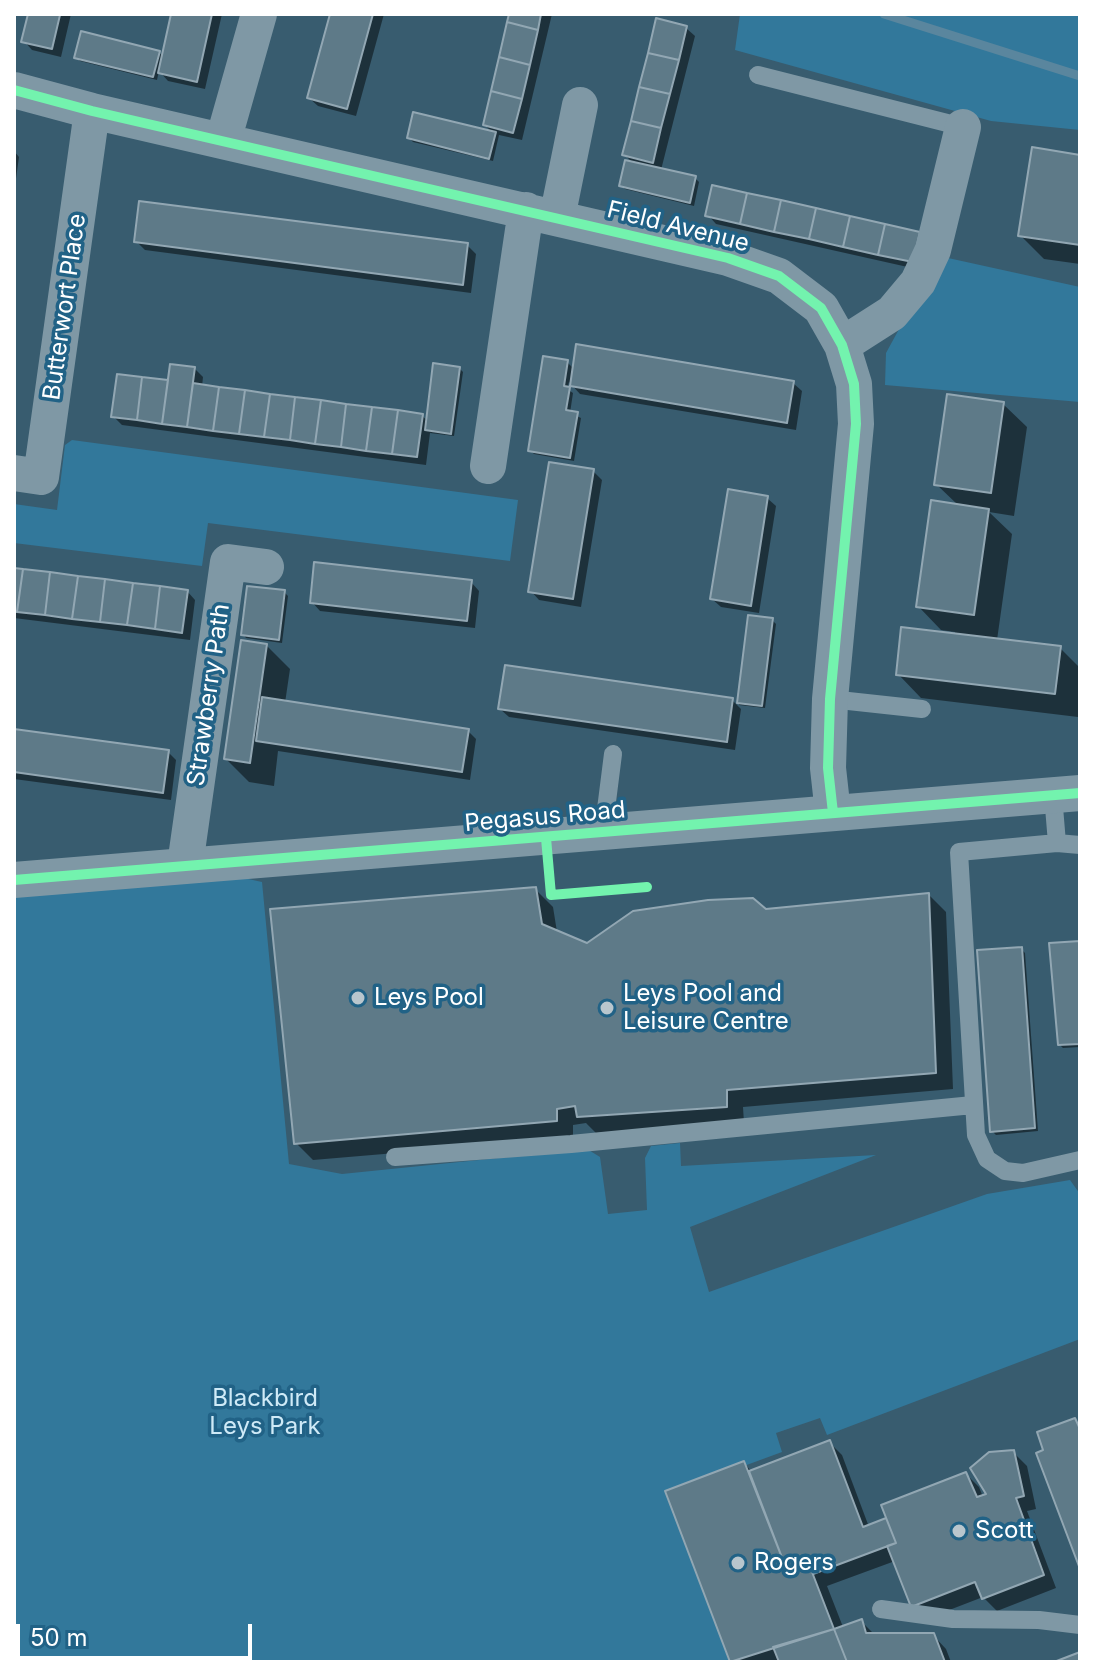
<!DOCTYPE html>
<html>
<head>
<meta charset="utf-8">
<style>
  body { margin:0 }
  #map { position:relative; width:1094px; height:1676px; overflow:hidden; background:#385c6f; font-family:Inter,sans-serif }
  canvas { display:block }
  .frame { position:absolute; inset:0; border:16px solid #fff; pointer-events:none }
  .scale { position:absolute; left:16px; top:1624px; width:236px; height:36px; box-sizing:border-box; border:4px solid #fff; border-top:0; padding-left:10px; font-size:24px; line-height:28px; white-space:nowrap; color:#fff; -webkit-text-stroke:6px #216286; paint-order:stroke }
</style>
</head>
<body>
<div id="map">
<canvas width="1094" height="1676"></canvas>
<div class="frame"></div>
<div class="scale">50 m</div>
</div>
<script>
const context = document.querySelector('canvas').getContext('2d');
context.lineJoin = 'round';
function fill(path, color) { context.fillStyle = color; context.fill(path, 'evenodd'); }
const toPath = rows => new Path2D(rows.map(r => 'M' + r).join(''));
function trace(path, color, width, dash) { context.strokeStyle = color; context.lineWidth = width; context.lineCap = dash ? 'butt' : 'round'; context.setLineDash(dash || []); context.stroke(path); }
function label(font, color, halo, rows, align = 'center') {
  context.font = font + ' Inter,sans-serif'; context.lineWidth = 7; context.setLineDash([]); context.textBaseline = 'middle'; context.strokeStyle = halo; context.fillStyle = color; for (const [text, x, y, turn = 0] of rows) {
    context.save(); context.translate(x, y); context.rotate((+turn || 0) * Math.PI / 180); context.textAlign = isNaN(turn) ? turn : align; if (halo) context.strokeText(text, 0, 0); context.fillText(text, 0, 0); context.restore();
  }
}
const green = toPath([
  [740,14,1080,14,1080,130,991,121,735,50],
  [939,256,1080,287,1080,402,885,385,886,353],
  [72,440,518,500,510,561,208,523,202,566,14,543,14,504,57,510,65,445],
  [185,865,262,882,289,1164,342,1174,587,1149,600,1157,608,1214,647,1210,645,1158,651,1146,680,1143,681,1166,876,1155,690,1227,709,1292,987,1194,1070,1180,1080,1194,1080,1339,827,1435,820,1418,776,1433,782,1452,673,1492,729,1662,14,1662,14,880]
]);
const shadow = toPath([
  [30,14,71,14,61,57,32,50,24,41],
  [173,14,222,14,205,89,168,81,159,71,157,80,80,61,77,58,159,52,163,57],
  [332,14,384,14,356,116,318,106,309,98],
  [511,14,552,14,522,140,499,135,493,161,413,142,409,138,494,134,485,125],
  [686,28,695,36,661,170,695,178,699,182,694,206,625,189,621,186,634,164,624,154],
  [14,151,19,157,14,193],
  [1080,157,1080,264,1044,259,1020,235],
  [708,215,918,234,921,270,716,224],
  [136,241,467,245,476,254,471,293,145,250],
  [567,362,574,369,793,383,802,391,796,430,580,394,569,382,567,389,573,393,570,413,581,418,574,461,534,454,530,450],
  [459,368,463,372,454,436,430,433,426,465,122,425,113,416,195,369,203,377,202,387,422,416,428,421],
  [1003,404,1027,427,1014,516,989,512,1012,534,997,640,1060,648,1080,668,1078,717,921,698,898,674,955,635,955,632,941,630,918,606,959,506,936,484],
  [593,471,602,480,581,607,539,600,531,591],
  [767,498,776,506,759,613,721,607,712,599],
  [14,570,187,591,195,600,190,640,14,618],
  [471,582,479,591,475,628,320,611,312,602],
  [284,592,288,596,282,643,246,638,243,634],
  [750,618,772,620,776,624,765,708,739,705],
  [267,646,290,669,285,703,468,731,476,739,470,780,278,751,274,786,249,782,226,759],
  [732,700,741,709,735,750,509,717,500,709],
  [14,731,168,752,176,760,171,800,14,779],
  [536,890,553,907,557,932,587,945,766,911,929,895,946,912,953,1089,743,1107,744,1123,596,1133,586,1123,573,1125,573,1138,313,1160,296,1143],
  [1080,943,1080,1047,1063,1048,1060,1045],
  [1021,949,1025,953,1038,1131,996,1135,992,1131],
  [829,1442,842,1455,869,1527,888,1520,966,1474,979,1487,983,1497,989,1495,1013,1452,1027,1466,1036,1509,1027,1511,1056,1588,997,1611,983,1597,926,1619,913,1606,895,1561,827,1586,843,1627,861,1621,875,1635,933,1635,946,1649,951,1662,733,1662,668,1492,744,1463,752,1472]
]);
const stream = toPath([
  [884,14,1080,76]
]);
const building = toPath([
  [28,14,60,15,52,49,21,42,28,14],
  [171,14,212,14,197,82,158,73,171,14],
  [330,14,373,14,347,109,307,98,330,14],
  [509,14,541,14,538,30,507,22,509,14],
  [656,18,687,26,679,60,648,53,656,18],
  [507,22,538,30,530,65,499,57,507,22],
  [81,31,160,51,153,77,74,58,81,31],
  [648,53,679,60,670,94,639,87,648,53],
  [499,57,530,65,522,99,491,91,499,57],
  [639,87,670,94,661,128,631,121,639,87],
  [491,91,522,99,513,133,483,125,491,91],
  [413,112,496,132,489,159,407,138,413,112],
  [631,121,661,128,653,163,622,155,631,121],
  [1032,147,1080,155,1080,245,1018,236,1032,147],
  [625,160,696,176,690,203,619,186,625,160],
  [712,185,747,193,740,224,705,216,712,185],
  [747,193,781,200,774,232,740,224,747,193],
  [781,200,816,208,809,239,774,232,781,200],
  [139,201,468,243,463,285,134,242,139,201],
  [816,208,850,216,843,247,809,239,816,208],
  [850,216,885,224,878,255,843,247,850,216],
  [885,224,920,232,913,262,878,255,885,224],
  [576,344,794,381,787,423,570,386,576,344],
  [543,356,568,360,564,386,570,387,566,410,578,412,570,458,528,451,543,356],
  [433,363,460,367,451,434,425,430,433,363],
  [170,364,195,367,187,427,162,424,170,364],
  [117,374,142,377,137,420,111,417,117,374],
  [142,377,168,380,162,424,137,420,142,377],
  [193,383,219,387,213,431,187,427,193,383],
  [219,387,245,390,239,434,213,431,219,387],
  [245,390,270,394,264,437,239,434,245,390],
  [270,394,295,397,290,440,264,437,270,394],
  [947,394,1004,402,991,493,934,485,947,394],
  [295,397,321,400,315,444,290,440,295,397],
  [321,400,346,404,341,447,315,444,321,400],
  [346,404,372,407,366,451,341,447,346,404],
  [372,407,398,410,392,454,366,451,372,407],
  [398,410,423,414,417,457,392,454,398,410],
  [549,462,594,469,573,599,528,592,549,462],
  [728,489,768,496,751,606,710,599,728,489],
  [931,500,989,509,974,615,916,607,931,500],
  [314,562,472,580,467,621,310,603,314,562],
  [14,568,23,569,17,612,14,611,14,568],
  [23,569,50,572,45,615,17,612,23,569],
  [50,572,78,576,72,619,45,615,50,572],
  [78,576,105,579,100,622,72,619,78,576],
  [105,579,133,583,127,625,100,622,105,579],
  [133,583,160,586,155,629,127,625,133,583],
  [160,586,188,590,182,633,155,629,160,586],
  [247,586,285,590,279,640,241,635,247,586],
  [748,615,773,618,762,706,737,703,748,615],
  [901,627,1061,646,1055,694,896,675,901,627],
  [241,640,267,644,250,763,224,759,241,640],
  [505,665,733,698,727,742,498,709,505,665],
  [262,697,469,729,462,772,256,741,262,697],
  [14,729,169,750,163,793,14,772,14,729],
  [536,887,542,924,587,943,633,911,708,900,753,898,766,909,929,893,936,1073,727,1090,727,1107,577,1117,575,1106,557,1109,557,1121,294,1144,270,909,536,887],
  [1080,941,1080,1044,1058,1045,1049,943,1080,941],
  [1022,947,1035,1128,990,1132,977,950,1022,947],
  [1075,1418,1080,1429,1080,1569,1036,1453,1043,1450,1037,1432,1075,1418],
  [830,1440,863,1527,886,1518,896,1543,813,1574,807,1559,786,1568,749,1471,830,1440],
  [1014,1450,1024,1496,1016,1498,1044,1575,982,1599,975,1582,911,1607,887,1546,896,1543,881,1505,966,1472,977,1497,986,1494,970,1468,989,1452,1014,1450],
  [744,1461,786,1568,807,1559,834,1629,730,1662,665,1491,744,1461],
  [862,1619,866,1633,934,1633,945,1662,847,1662,834,1629,862,1619],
  [834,1629,847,1662,779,1662,773,1647,834,1629],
  [1080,1652,1080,1662,1054,1662,1080,1652]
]);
const service = toPath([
  [758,75,963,127],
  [830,699,922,709],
  [1053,795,1057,843],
  [603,833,613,754],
  [1080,845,1057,843,959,852,976,1135,987,1159,1005,1171,1023,1173,1080,1160],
  [395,1157,571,1144,973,1105],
  [881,1609,953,1619,1039,1620,1080,1625]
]);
const minor = toPath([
  [14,90,92,111,728,258,779,276,821,308,842,345,854,384,856,424,830,699,828,768,833,813],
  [223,141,259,14],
  [557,218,580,105],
  [842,345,892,313,918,282,933,250,963,127],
  [488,466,526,210],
  [14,473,41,477,92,111],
  [185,865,228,562,266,567],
  [14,880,1080,793]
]);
const cycleway = toPath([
  [14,90,92,111,728,258,779,276,821,308,842,345,854,384,856,424,830,699,828,768,833,813],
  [546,838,551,895,647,887],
  [14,880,1080,793]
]);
const markers = [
  [358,998,8,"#b9c6cd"],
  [607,1008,8,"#b9c6cd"],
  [959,1531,8,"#b9c6cd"],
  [738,1563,8,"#b9c6cd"]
];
const streetNames = [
  ["Field Avenue",678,227,14],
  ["Butterwort Place",65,307,-82],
  ["Strawberry Path",209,695,-82],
  ["Pegasus Road",545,817,-5]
];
const poiNames = [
  ["Leys Pool and",623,994],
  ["Leisure Centre",623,1022],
  ["Leys Pool",374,998],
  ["Scott",975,1531],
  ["Rogers",754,1563]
];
const parkNames = [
  ["Blackbird",265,1399],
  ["Leys Park",265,1427]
];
fill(green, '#32789b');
fill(shadow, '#0007');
trace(stream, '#5a869e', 9);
fill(building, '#5e7a88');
trace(building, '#92a7b3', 2);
trace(service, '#7f98a5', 18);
trace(minor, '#7f98a5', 36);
trace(cycleway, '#73f3ae', 10);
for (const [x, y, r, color] of markers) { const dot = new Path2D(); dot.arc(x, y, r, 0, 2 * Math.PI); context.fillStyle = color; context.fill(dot); trace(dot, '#216286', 3); }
label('24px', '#fff', '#216286', streetNames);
label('24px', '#fff', '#216286', poiNames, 'left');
label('24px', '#cfeaf7', '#216286', parkNames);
</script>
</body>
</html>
